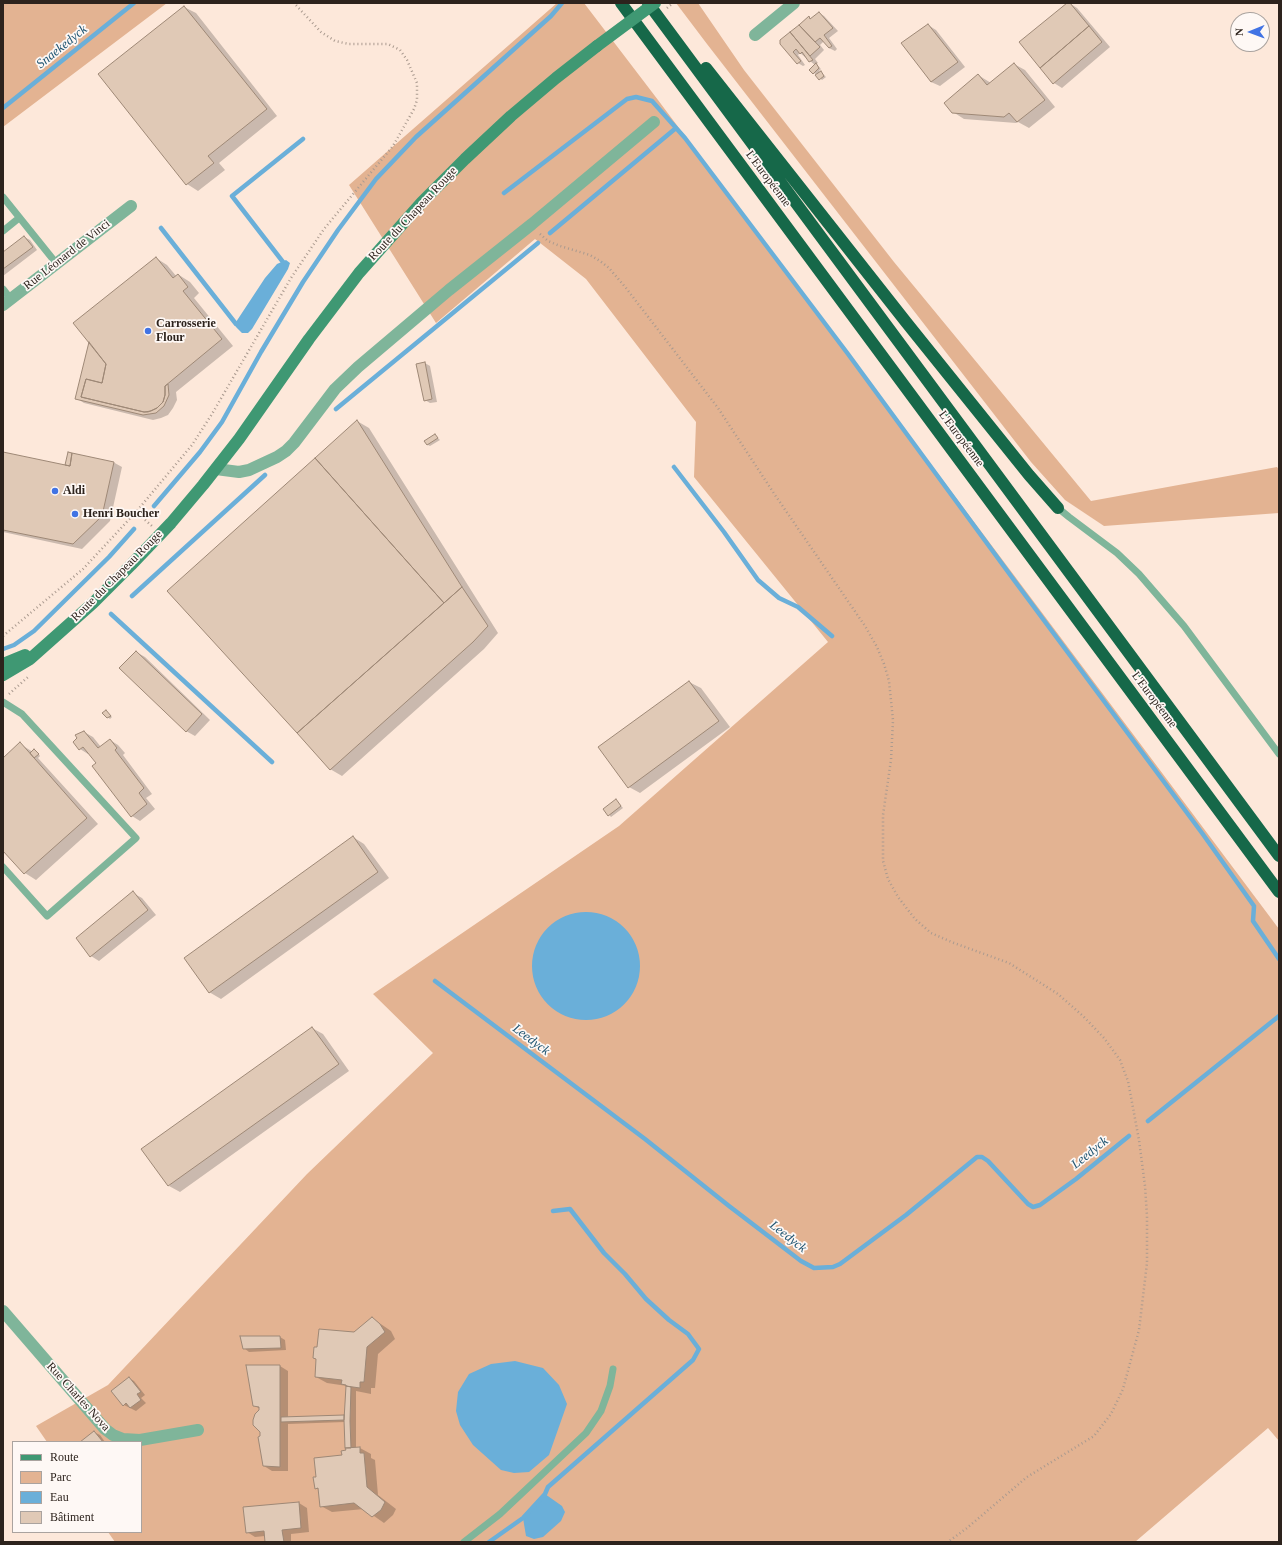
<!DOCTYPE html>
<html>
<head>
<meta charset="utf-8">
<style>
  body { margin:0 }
  #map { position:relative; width:1282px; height:1545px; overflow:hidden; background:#fde8da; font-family:Georgia,serif }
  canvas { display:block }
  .frame { position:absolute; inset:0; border:4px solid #2d231d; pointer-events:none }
  .legend { position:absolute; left:12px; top:1441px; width:130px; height:92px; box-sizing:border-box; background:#fef8f5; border:1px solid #aaa39f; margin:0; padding:5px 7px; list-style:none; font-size:12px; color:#2d231d }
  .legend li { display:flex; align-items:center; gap:8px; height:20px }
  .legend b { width:20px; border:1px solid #aaa39f }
  .north { position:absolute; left:1230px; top:12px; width:40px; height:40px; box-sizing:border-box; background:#fef8f5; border:1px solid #aaa39f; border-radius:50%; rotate:269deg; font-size:11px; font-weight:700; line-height:16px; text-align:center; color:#2d231d }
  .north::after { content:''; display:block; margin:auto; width:14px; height:18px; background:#4173e4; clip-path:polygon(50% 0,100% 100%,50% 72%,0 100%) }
</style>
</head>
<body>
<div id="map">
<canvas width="1282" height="1545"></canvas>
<div class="frame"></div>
<ul class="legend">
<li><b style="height:5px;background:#3f9873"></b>Route</li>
<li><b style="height:11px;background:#e3b392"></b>Parc</li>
<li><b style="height:11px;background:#6aafd9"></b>Eau</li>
<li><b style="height:11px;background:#e0c9b6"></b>Bâtiment</li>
</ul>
<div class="north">N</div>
</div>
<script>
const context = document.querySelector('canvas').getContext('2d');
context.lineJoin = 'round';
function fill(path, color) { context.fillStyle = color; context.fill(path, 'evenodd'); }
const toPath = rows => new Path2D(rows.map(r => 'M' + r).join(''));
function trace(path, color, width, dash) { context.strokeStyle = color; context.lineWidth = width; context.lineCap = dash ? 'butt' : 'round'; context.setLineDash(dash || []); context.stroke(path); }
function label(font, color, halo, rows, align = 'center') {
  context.font = font + ' Georgia,serif'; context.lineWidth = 3.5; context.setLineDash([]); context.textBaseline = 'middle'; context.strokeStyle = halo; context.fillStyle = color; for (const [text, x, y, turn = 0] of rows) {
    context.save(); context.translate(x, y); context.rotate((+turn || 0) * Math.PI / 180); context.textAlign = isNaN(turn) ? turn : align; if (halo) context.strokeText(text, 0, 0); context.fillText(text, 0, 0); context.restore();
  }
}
const green = toPath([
  [3,3,167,3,3,127],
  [557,3,584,3,658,100,1279,929,1279,1441,1268,1428,1135,1542,115,1542,108,1532,141,1532,141,1442,47,1442,36,1426,108,1385,307,1174,433,1053,373,994,619,826,828,642,694,477,696,422,586,279,535,239,436,323,349,185],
  [676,3,698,3,744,70,894,262,1091,501,1277,467,1279,470,1279,513,1104,526,1065,500,1031,462,707,44]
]);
const water = toPath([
  [286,260,290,263,288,269,252,329,248,333,242,333,236,327,236,322,265,278,277,264],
  '532 966a54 54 0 1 1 108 0a54 54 0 1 1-108 0Z',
  [515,1361,543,1368,559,1385,567,1404,549,1455,529,1472,514,1473,501,1470,473,1445,460,1425,456,1411,458,1392,469,1374,491,1364],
  [545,1494,562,1506,565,1512,561,1521,543,1537,534,1539,526,1536,523,1518]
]);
const shadow = toPath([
  [1069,3,1077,8,1110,47,1062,88,1054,83,1020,42],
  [184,7,196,13,277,116,219,163,225,170,198,191,187,184],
  [819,13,824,16,838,31,829,38,837,49,835,51,829,48,824,41,820,45,824,50,815,59,818,63,816,64,821,69,819,71,826,77,822,80,816,74,813,73,815,65,800,53,798,55,805,65,803,66,798,63,781,41,809,18,811,19],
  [928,25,936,30,965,67,940,86,931,82],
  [1014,64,1025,70,1055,107,1029,128,1018,122,1016,123,964,119,953,112,978,75,991,83],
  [24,237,30,240,37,250,3,276,3,253],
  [156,258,167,265,177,277,179,275,190,282,199,293,194,298,233,346,176,392,177,400,173,408,168,415,161,418,153,420,84,403,76,398],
  [425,363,430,366,437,402,430,403,425,400],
  [357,421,369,428,498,633,484,649,342,776,330,769],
  [435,435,440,440,430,446,428,445,425,441],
  [3,453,66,466,113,462,122,467,110,521,82,549,3,532],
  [136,652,145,657,210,720,195,736,186,731],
  [689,682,701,688,730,727,640,793,629,787],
  [106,711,112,717,110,719,104,713],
  [84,732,93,737,101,747,110,740,118,745,125,753,123,755,152,794,146,798,155,809,140,821,132,816,90,753,88,754,80,749,74,742],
  [20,744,33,752,37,752,40,756,38,758,98,824,36,880,25,873,3,849,3,759],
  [616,800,623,808,611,817,604,809],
  [353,837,364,844,389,878,221,999,209,992],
  [133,893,142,898,156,915,99,961,91,956],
  [312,1028,323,1034,349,1071,180,1192,169,1186],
  [372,1318,391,1331,395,1339,378,1354,375,1388,371,1388,371,1394,356,1391,356,1448,360,1448,371,1454,371,1458,375,1460,378,1495,396,1509,393,1515,384,1523,364,1509,332,1512,321,1506,319,1490,316,1488,317,1477,347,1451,345,1422,288,1424,288,1471,272,1471,264,1466,260,1409,254,1405,280,1366,288,1371,288,1418,345,1416,347,1386,327,1383,316,1377,317,1360,314,1358,354,1333],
  [280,1337,285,1340,286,1350,249,1352,244,1348],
  [129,1378,134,1381,145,1395,141,1398,146,1403,136,1411,124,1405],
  [94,1432,100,1435,105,1442,82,1442],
  [299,1503,307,1508,309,1532,291,1534,291,1542,266,1542,265,1536,255,1537,247,1532]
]);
const stream = toPath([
  [3,108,134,3],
  [504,193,627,99,636,97,652,101,685,138,848,354,1011,576,1202,833,1254,906,1253,921,1279,959],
  [161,228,236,324],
  [550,233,676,128],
  [283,262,232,196,303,139],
  [336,409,538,243],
  [674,467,724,532,758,580,779,598,798,607,832,636],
  [154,506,200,452,222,422,261,352,303,282,338,230,376,179,416,137,551,16,562,3],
  [132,596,265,475],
  [111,614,272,762],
  [3,649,14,645,34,631,109,557,134,529],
  [435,981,645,1139,729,1206,801,1261,814,1268,833,1267,840,1264,906,1215,977,1157,982,1157,988,1161,1028,1204,1033,1207,1040,1205,1076,1179,1129,1136],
  [1148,1121,1279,1016],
  [489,1542,523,1518,545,1494,548,1487,693,1360,699,1349,688,1334,669,1320,646,1299,625,1274,604,1253,570,1209,553,1211]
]);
const building = toPath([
  [1067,3,1070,3,1089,26,1040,68,1019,42,1067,3],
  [184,6,267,109,208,156,214,163,186,185,98,74,184,6],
  [819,12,833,28,824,35,832,46,829,48,820,38,815,42,799,25,809,16,810,19,819,12],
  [928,24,958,62,931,82,901,43,928,24],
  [799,25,820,47,810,56,790,32,799,25],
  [1089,26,1102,42,1053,84,1040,68,1089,26],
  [790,32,813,60,809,62,802,52,800,54,796,49,793,52,801,61,797,64,780,44,780,40,790,32],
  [816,63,819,68,813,74,809,70,816,63],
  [1014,63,1045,100,1017,122,1009,113,1004,117,952,113,944,103,978,74,987,85,1014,63],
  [821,71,824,76,819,80,815,75,821,71],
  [24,236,33,247,3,269,3,252,24,236],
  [156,257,173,278,178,274,188,287,183,291,222,339,165,386,165,395,163,402,157,408,151,411,144,412,81,397,86,379,102,383,106,364,73,323,156,257],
  [89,342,106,364,102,383,86,379,81,397,144,412,148,412,157,408,163,402,165,395,165,386,168,384,169,395,164,406,156,413,143,415,75,399,89,342],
  [425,362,432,399,424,401,416,364,425,362],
  [357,420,462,587,444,603,315,458,357,420],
  [435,434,438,438,427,445,424,441,435,434],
  [3,452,70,466,72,453,114,462,102,516,73,544,3,530,3,452],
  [68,452,72,453,70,466,65,465,68,452],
  [315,458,444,603,297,733,167,591,315,458],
  [462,587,488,626,473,642,330,770,297,733,462,587],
  [136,651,202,714,186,732,119,668,136,651],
  [689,681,719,721,628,788,598,747,689,681],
  [106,710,111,716,107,718,102,713,106,710],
  [84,731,98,748,110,739,117,748,115,750,144,788,139,793,147,804,131,817,92,766,96,763,83,747,79,750,73,742,77,738,75,735,84,731],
  [20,742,87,818,24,874,3,851,3,758,20,742],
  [34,749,39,754,34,758,30,753,34,749],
  [616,799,621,806,608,816,603,809,616,799],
  [353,836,378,872,209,993,184,958,353,836],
  [133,891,148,910,90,957,76,938,133,891],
  [312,1027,339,1064,168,1186,141,1149,312,1027],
  [372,1317,380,1324,385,1332,367,1347,364,1382,360,1382,360,1388,346,1386,346,1385,341,1384,342,1380,315,1377,316,1359,313,1358,314,1347,317,1347,319,1329,354,1332,372,1317],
  [240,1336,280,1336,281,1348,243,1349,240,1336],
  [246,1365,280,1365,280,1467,263,1466,258,1437,260,1436,260,1432,253,1425,253,1420,255,1414,259,1410,259,1407,253,1406,246,1365],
  [129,1377,141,1392,137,1394,141,1400,130,1408,126,1403,123,1406,111,1391,129,1377],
  [346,1386,351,1387,350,1421,351,1448,345,1448,344,1420,346,1386],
  [344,1415,344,1420,281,1422,281,1417,344,1415],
  [94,1431,103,1442,80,1442,94,1431],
  [360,1447,360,1453,364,1453,367,1487,385,1502,381,1510,372,1517,354,1503,320,1507,318,1488,315,1489,313,1477,316,1477,314,1458,342,1455,341,1451,346,1450,345,1448,360,1447],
  [299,1502,301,1528,282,1530,284,1542,265,1542,264,1531,246,1533,243,1507,299,1502]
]);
const path = toPath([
  [540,234,548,241,560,246,590,255,600,261,609,268,626,288,718,408,775,495,865,626,877,647,884,664,889,681,893,720,891,760,883,815,883,861,888,879,898,897,915,919,931,933,954,943,1009,963,1058,994,1083,1016,1104,1038,1120,1060,1128,1081,1139,1140,1145,1186,1147,1216,1147,1263,1139,1330,1123,1389,1111,1414,1094,1436,1027,1477,967,1528,948,1542],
  [136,512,152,526],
  [3,636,83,569,136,512,192,445,212,414,291,278,324,229,393,146,414,109,417,100,417,83,407,60,400,50,388,44,349,44,335,41,321,32,294,3],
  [9,694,28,677]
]);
const lane = toPath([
  [3,197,56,263],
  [3,231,19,218],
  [3,289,10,298],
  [1058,508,1069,517,1117,553,1139,574,1184,626,1279,754],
  [3,702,22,714,136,838,47,916,3,867],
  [464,1542,500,1514,586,1433,601,1411,610,1386,613,1369]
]);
const street = toPath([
  [755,35,794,3],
  [3,305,131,206],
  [216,469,239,472,249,470,277,457,286,451,294,443,335,389,358,367,449,290,532,224,654,122],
  [3,1311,105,1429,113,1435,123,1439,140,1440,198,1430]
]);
const secondary = toPath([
  [3,664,25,655],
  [3,675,30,659,93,603,131,565,171,523,203,485,239,439,309,339,359,273,422,202,465,159,511,116,556,78,597,46]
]);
const highway = toPath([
  [621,3,1279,892],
  [648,3,1279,856],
  [706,68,906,322,1029,475,1058,508]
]);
const pathBridge = toPath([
  [667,8,673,3]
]);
const secondaryBridge = toPath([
  [597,46,655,3]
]);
const markers = [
  [148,331,4,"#4173e4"],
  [55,491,4,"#4173e4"],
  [75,514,4,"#4173e4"]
];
const streetNames = [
  ["L'Européenne",768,179,53],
  ["Route du Chapeau Rouge",413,214,-47],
  ["Rue Léonard de Vinci",67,255,-38],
  ["L'Européenne",961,439,53],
  ["Route du Chapeau Rouge",117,576,-45],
  ["L'Européenne",1154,700,53],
  ["Rue Charles Nova",78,1397,48]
];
const poiNames = [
  ["Carrosserie",156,324],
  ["Flour",156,338],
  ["Aldi",63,491],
  ["Henri Boucher",83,514]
];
const waterNames = [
  ["Snaekedyck",62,47,-39],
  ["Leedyck",531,1040,37],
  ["Leedyck",1090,1153,-39],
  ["Leedyck",788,1237,38]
];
fill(green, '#e3b392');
fill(water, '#6aafd9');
fill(shadow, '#0003');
trace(stream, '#6aafd9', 4.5);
fill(building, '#e0c9b6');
trace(building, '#9e8876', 1);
trace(path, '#aa9a8f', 2.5, [1, 3]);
trace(lane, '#7fb59a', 7);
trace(street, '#7fb59a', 12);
trace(secondary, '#3f9873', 12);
trace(highway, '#166849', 12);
trace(pathBridge, '#aa9a8f', 2.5, [1, 3]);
trace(secondaryBridge, '#3f9873', 12);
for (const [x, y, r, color] of markers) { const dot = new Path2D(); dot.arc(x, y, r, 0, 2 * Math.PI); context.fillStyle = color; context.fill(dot); trace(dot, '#fef8f5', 1.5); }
label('12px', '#2d231d', '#fef8f5', streetNames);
label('bold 12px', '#2d231d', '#fef8f5', poiNames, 'left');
label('italic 13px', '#205572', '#fef8f5', waterNames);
</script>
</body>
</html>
